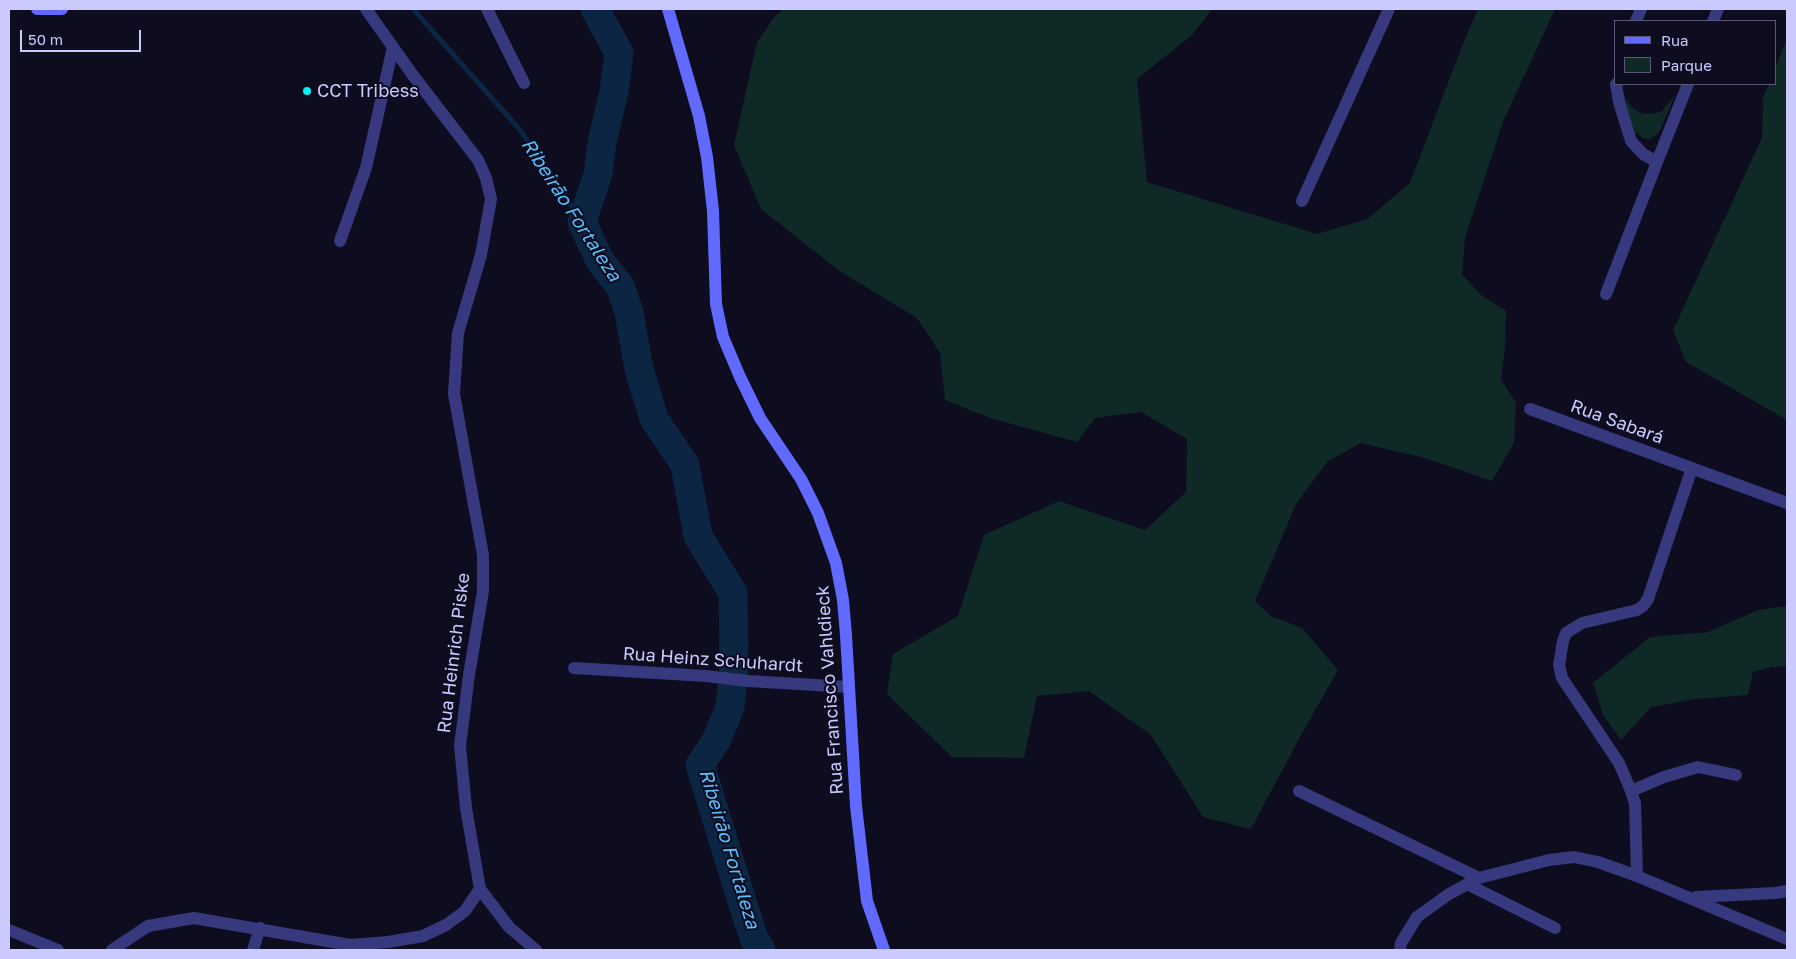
<!DOCTYPE html>
<html>
<head>
<meta charset="utf-8">
<style>
  body { margin:0 }
  #map { position:relative; width:1796px; height:959px; overflow:hidden; background:#0e0c1f; font-family:"Golos Text",sans-serif }
  canvas { display:block }
  .frame { position:absolute; inset:0; border:10px solid #cbcaff; pointer-events:none }
  .legend { position:absolute; left:1614px; top:20px; width:162px; height:65px; box-sizing:border-box; background:#0e0c1f; border:1px solid #5a5879; margin:0; padding:6px 9px; list-style:none; font-size:15px; color:#cbcaff }
  .legend li { display:flex; align-items:center; gap:10px; height:25px }
  .legend b { width:25px; border:1px solid #5a5879 }
  .scale { position:absolute; left:20px; top:30px; width:121px; height:22px; box-sizing:border-box; border:2px solid #cbcaff; border-top:0; padding-left:6px; font-size:15px; line-height:18px; white-space:nowrap; color:#cbcaff; -webkit-text-stroke:4px #0e0c1f; paint-order:stroke }
</style>
</head>
<body>
<div id="map">
<canvas width="1796" height="959"></canvas>
<div class="frame"></div>
<ul class="legend">
<li><b style="height:6px;background:#6169ff"></b>Rua</li>
<li><b style="height:14px;background:#0f2926"></b>Parque</li>
</ul>
<div class="scale">50 m</div>
</div>
<script>
const context = document.querySelector('canvas').getContext('2d');
context.lineJoin = 'round';
function fill(path, color) { context.fillStyle = color; context.fill(path, 'evenodd'); }
const toPath = rows => new Path2D(rows.map(r => 'M' + r).join(''));
function trace(path, color, width, dash) { context.strokeStyle = color; context.lineWidth = width; context.lineCap = dash ? 'butt' : 'round'; context.setLineDash(dash || []); context.stroke(path); }
function label(font, color, halo, rows, align = 'center') {
  context.font = font + ' "Golos Text",sans-serif'; context.lineWidth = 4; context.setLineDash([]); context.textBaseline = 'middle'; context.strokeStyle = halo; context.fillStyle = color; for (const [text, x, y, turn = 0] of rows) {
    context.save(); context.translate(x, y); context.rotate((+turn || 0) * Math.PI / 180); context.textAlign = isNaN(turn) ? turn : align; if (halo) context.strokeText(text, 0, 0); context.fillText(text, 0, 0); context.restore();
  }
}
const green = toPath([
  [784,9,1212,9,1192,35,1137,79,1147,182,1317,234,1367,219,1410,183,1462,46,1478,9,1555,9,1503,122,1465,238,1462,274,1480,294,1506,311,1505,347,1501,379,1516,403,1514,443,1492,481,1425,458,1361,443,1328,461,1296,504,1255,601,1271,616,1302,628,1338,670,1300,737,1251,829,1203,817,1151,735,1089,691,1037,696,1024,758,952,757,887,694,893,654,958,616,984,535,1059,501,1145,530,1186,492,1187,439,1141,412,1095,418,1077,442,990,418,945,400,940,353,917,318,838,270,761,209,734,145,757,42,776,15],
  [1787,38,1787,420,1686,362,1673,330,1762,138,1763,98,1769,84,1775,84,1775,69],
  [1622,90,1626,100,1631,107,1641,113,1651,114,1662,111,1675,95,1659,133,1651,139,1643,138,1635,132,1631,122],
  [1787,606,1787,666,1772,667,1753,672,1748,695,1695,699,1651,707,1621,740,1603,715,1593,683,1650,637,1708,632,1758,610]
]);
const stream = toPath([
  [413,9,521,131,582,222]
]);
const river = toPath([
  [595,9,619,53,614,92,602,142,598,174,582,222,600,261,620,286,629,312,639,369,654,419,685,465,698,536,733,593,734,668,730,707,716,741,700,765,744,908,754,938,761,950]
]);
const street = toPath([
  [487,9,524,83],
  [1636,21,1641,9],
  [1713,21,1718,9],
  [1616,84,1619,102,1631,141,1643,154,1657,162,1688,84],
  [1302,201,1389,9],
  [340,241,366,168,393,47],
  [1606,294,1657,162],
  [1530,409,1787,503],
  [574,668,706,676,748,681,849,687],
  [1299,791,1479,878],
  [1631,791,1664,777,1698,767,1736,775],
  [1637,876,1635,803,1631,791,1619,763,1562,678,1559,665,1563,641,1566,633,1582,623,1637,610,1643,606,1648,599,1692,468],
  [1467,884,1555,928],
  [480,889,509,927,536,950],
  [1696,897,1775,893,1787,891],
  [9,930,58,950],
  [112,950,148,926,194,918,350,945,388,942,423,936,446,925,465,911,480,889,466,808,460,746,469,675,483,591,483,555,454,394,458,333,481,255,491,199,486,178,478,160,412,74,366,9],
  [253,950,260,928],
  [1400,950,1401,943,1417,917,1449,894,1479,878,1549,860,1574,857,1598,862,1637,876,1787,939]
]);
const secondary = toPath([
  [37,9,62,9],
  [668,9,699,116,707,157,713,211,716,304,723,337,740,377,760,418,801,479,818,513,836,563,843,600,846,635,856,806,867,901,884,950]
]);
const markers = [
  [307,91,5,"#00eff5"]
];
const poiNames = [
  ["CCT Tribess",317,91]
];
const streetNames = [
  ["Rua Sabará",1617,422,20],
  ["Rua Heinrich Piske",454,653,-83],
  ["Rua Heinz Schuhardt",713,660,4],
  ["Rua Francisco Vahldieck",830,690,-94]
];
const waterNames = [
  ["Ribeirão Fortaleza",571,210,57],
  ["Ribeirão Fortaleza",729,849,73]
];
fill(green, '#0f2926');
trace(stream, '#0b2543', 5);
trace(river, '#0b2543', 29);
trace(street, '#36397e', 12);
trace(secondary, '#6169ff', 12);
for (const [x, y, r, color] of markers) { const dot = new Path2D(); dot.arc(x, y, r, 0, 2 * Math.PI); context.fillStyle = color; context.fill(dot); trace(dot, '#0e0c1f', 2); }
label('18px', '#cbcaff', '#0e0c1f', poiNames, 'left');
label('18px', '#cbcaff', '#0e0c1f', streetNames);
label('italic 19px', '#58bfff', '#0e0c1f', waterNames);
</script>
</body>
</html>
